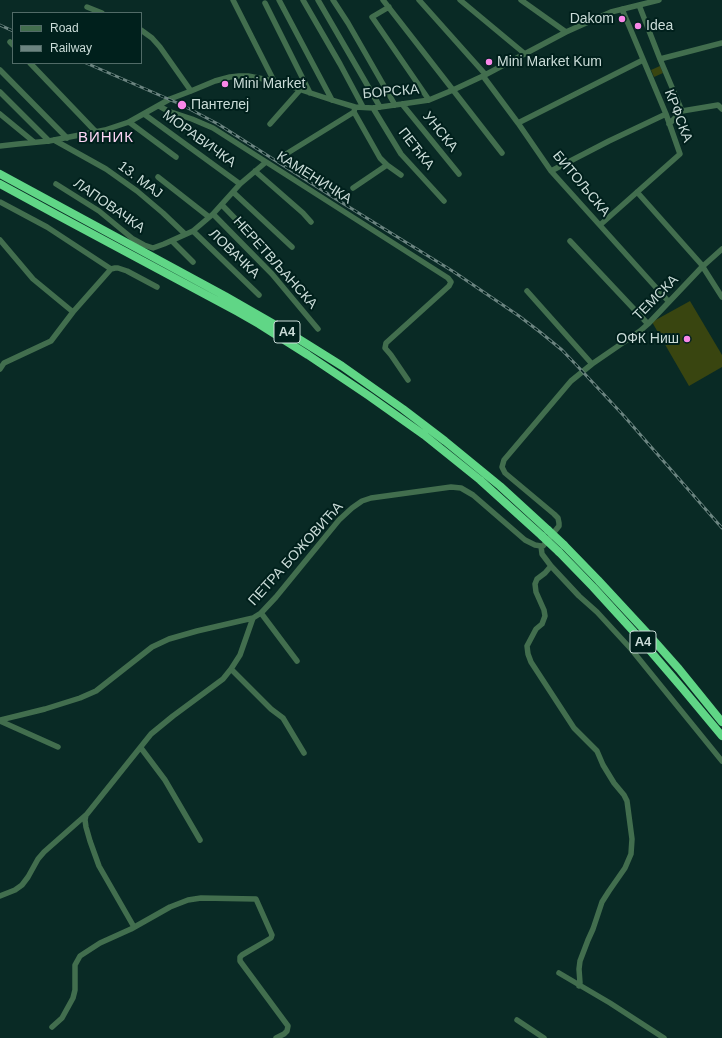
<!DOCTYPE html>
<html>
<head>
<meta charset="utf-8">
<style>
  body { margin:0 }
  #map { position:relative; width:722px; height:1038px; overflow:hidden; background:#092a25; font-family:Arial,sans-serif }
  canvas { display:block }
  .legend { position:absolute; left:12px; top:12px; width:130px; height:52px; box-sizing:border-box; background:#00201c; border:1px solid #516b67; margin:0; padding:5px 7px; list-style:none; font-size:12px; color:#cadcd8 }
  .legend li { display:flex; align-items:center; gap:8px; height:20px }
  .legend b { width:20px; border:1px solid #516b67 }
</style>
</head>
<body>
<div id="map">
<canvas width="722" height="1038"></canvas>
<ul class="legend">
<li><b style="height:5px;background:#426e4e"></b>Road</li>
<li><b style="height:5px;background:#6b8480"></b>Railway</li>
</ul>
</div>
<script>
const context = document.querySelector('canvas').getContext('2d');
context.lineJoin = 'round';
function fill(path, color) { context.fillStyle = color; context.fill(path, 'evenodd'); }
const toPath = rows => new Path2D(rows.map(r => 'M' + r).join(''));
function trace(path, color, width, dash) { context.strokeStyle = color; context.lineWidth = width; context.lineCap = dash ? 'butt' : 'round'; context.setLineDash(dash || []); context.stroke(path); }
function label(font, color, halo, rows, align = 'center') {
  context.font = font + ' Arial,sans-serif'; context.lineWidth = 4; context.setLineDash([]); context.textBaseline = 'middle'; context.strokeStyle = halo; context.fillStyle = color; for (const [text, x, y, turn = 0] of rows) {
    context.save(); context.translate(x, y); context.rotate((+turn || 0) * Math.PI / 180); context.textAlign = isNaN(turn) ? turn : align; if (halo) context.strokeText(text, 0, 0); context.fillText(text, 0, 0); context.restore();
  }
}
const green = toPath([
  [660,66,663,73,654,77,651,70],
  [690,301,722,355,722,367,689,386,652,322]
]);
const minor = toPath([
  [233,0,274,81],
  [279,0,332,100],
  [303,0,340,64,363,107],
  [318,0,380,107],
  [333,0,348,23,395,105],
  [383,0,502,153],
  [419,0,485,74],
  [460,0,525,54],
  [521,0,566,32],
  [265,3,310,93],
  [639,5,660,59,682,111],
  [87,7,102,13],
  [389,7,372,17,429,100],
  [141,30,152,38,160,47,191,91],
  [10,42,13,45],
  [660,59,722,43],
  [30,63,96,132],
  [0,70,67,138],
  [483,76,518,123,551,171,669,302],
  [0,92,49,141],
  [402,104,459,174],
  [159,106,168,111,192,119,213,128,448,278,451,282,449,286,386,343,385,348,391,355,408,380],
  [373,108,401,154,444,201],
  [682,111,718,105,722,109],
  [354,112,380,158,387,165,401,175],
  [0,114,34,142],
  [144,114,240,184],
  [129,122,176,157],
  [518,123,643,60],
  [270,124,300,90],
  [669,124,682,111],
  [54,140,106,169,137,191,163,213,185,234],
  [0,146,18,144,49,141,105,130,129,122,170,99,191,91,215,81,230,77,239,76,248,76,274,81,332,100,355,107,373,108,402,104,429,100,453,90,483,76,566,32,595,19,611,12,659,0],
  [286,154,354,112,355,107],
  [255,171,303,213,311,222],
  [551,171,609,141,666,114],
  [158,177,209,217],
  [56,184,99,211,133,239,144,245,153,248,164,244,193,231,213,214,240,184,266,162],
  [353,188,387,165],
  [233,192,292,247],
  [637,192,701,264,722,297],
  [0,202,47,227,111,269],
  [222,205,256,240],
  [213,214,272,274,318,329],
  [600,225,680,154,666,114,622,9],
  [193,231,259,295],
  [0,240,33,279,73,312],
  [172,241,193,262],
  [570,241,648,324],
  [111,269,115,268,118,268,127,271,157,287],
  [527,291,592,364],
  [0,369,4,363,51,341,73,312,111,269],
  [541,546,542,554,551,566,579,596,597,612,631,649,722,761],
  [551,566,545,573,537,579,535,584,536,592,544,610,545,616,542,624,536,629,527,646,528,654,531,662,574,728,597,751,603,765,614,783,624,795,627,801,632,839,631,854,625,868,609,891,602,902,593,929,588,940,580,961,579,969,580,983,579,986],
  [261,613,297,661],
  [231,669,271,709,283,718,304,753],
  [0,720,45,709,80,698,96,691,152,647,169,639,197,631,253,618,261,613,276,597,339,520,352,508,362,501,371,498,451,487,461,488,473,495,525,540,535,545,541,546,543,546,559,526,559,523,558,518,554,514,505,473,502,467,504,460,571,381,592,364,640,331,648,324,702,267,722,249],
  [0,721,58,747],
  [141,748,165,780,200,840],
  [86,815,85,820,86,827,90,841,99,866,134,927],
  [0,896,15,890,22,885,28,877,38,859,44,852,87,814,151,734,173,716,223,679,231,669,240,655,253,618],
  [559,973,610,1003,664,1038],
  [517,1020,544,1038],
  [52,1027,62,1018,73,998,75,990,75,965,80,956,100,943,131,929,170,907,188,900,201,898,256,899,272,935,271,938,266,941,242,955,240,957,240,961,288,1026,287,1031,284,1034,276,1038]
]);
const highway = toPath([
  [0,174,225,296,286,331,342,366,403,409,445,441,500,486,548,530],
  [0,184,57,215,238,312,259,324,308,355,369,396,424,435,480,480,542,536],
  [564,545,598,580,648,634,679,669,722,722],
  [559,552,593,587,634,632,682,688,722,736]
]);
const rail = toPath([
  [0,25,13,31],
  [86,63,182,105,218,124,336,199,454,272,519,316,540,332,562,350,582,371,624,416,722,528]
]);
const highwayBridge = toPath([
  [548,530,564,545],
  [542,536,559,552]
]);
const markers = [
  [622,19,4,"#f987e8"],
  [638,26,4,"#f987e8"],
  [489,62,4,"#f987e8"],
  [225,84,4,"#f987e8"],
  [182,105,5,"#f987e8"],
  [687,339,4,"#f987e8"]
];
const shields = [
  [287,332,26],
  [643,642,26]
];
const shieldNames = [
  ["A4",287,332],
  ["A4",643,642]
];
const poiNames = [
  ["Dakom",614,19,"right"],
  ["Idea",646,26],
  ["Mini Market Kum",497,62],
  ["Mini Market",233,84],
  ["Пантелеј",191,105],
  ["ОФК Ниш",679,339,"right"]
];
const streetNames = [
  ["БОРСКА",391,92,-5],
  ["КРФСКА",678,116,69],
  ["УНСКА",440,132,51],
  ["МОРАВИЧКА",199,139,36],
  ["ПЕЋКА",416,149,52],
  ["КАМЕНИЧКА",314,178,32],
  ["13. МАЈ",140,180,37],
  ["БИТОЉСКА",581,184,50],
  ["ЛАПОВАЧКА",109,206,35],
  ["ЛОВАЧКА",234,254,44],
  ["НЕРЕТВЉАНСКА",275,263,48],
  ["ТЕМСКА",656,298,-45],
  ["ПЕТРА БОЖОВИЋА",296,554,-48]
];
const neighbourhoodNames = [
  ["ВИНИК",106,138]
];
fill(green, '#394510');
trace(minor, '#426e4e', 5.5);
trace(highway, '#60d686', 8);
trace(rail, '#6b8480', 3);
trace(rail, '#00201c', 1.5, [4.5]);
trace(highwayBridge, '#60d686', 8);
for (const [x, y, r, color] of markers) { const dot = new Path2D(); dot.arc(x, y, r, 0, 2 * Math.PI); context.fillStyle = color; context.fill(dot); trace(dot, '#00201c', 1.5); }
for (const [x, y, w] of shields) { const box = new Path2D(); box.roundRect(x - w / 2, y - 11, w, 22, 3); context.fillStyle = '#00201c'; context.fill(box); trace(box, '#cadcd8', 1); }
label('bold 13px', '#cadcd8', null, shieldNames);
label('14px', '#cadcd8', '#00201c', poiNames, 'left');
label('14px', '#cadcd8', '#00201c', streetNames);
context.letterSpacing = '1px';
label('15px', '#fed6f6', '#00201c', neighbourhoodNames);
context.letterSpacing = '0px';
</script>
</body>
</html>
